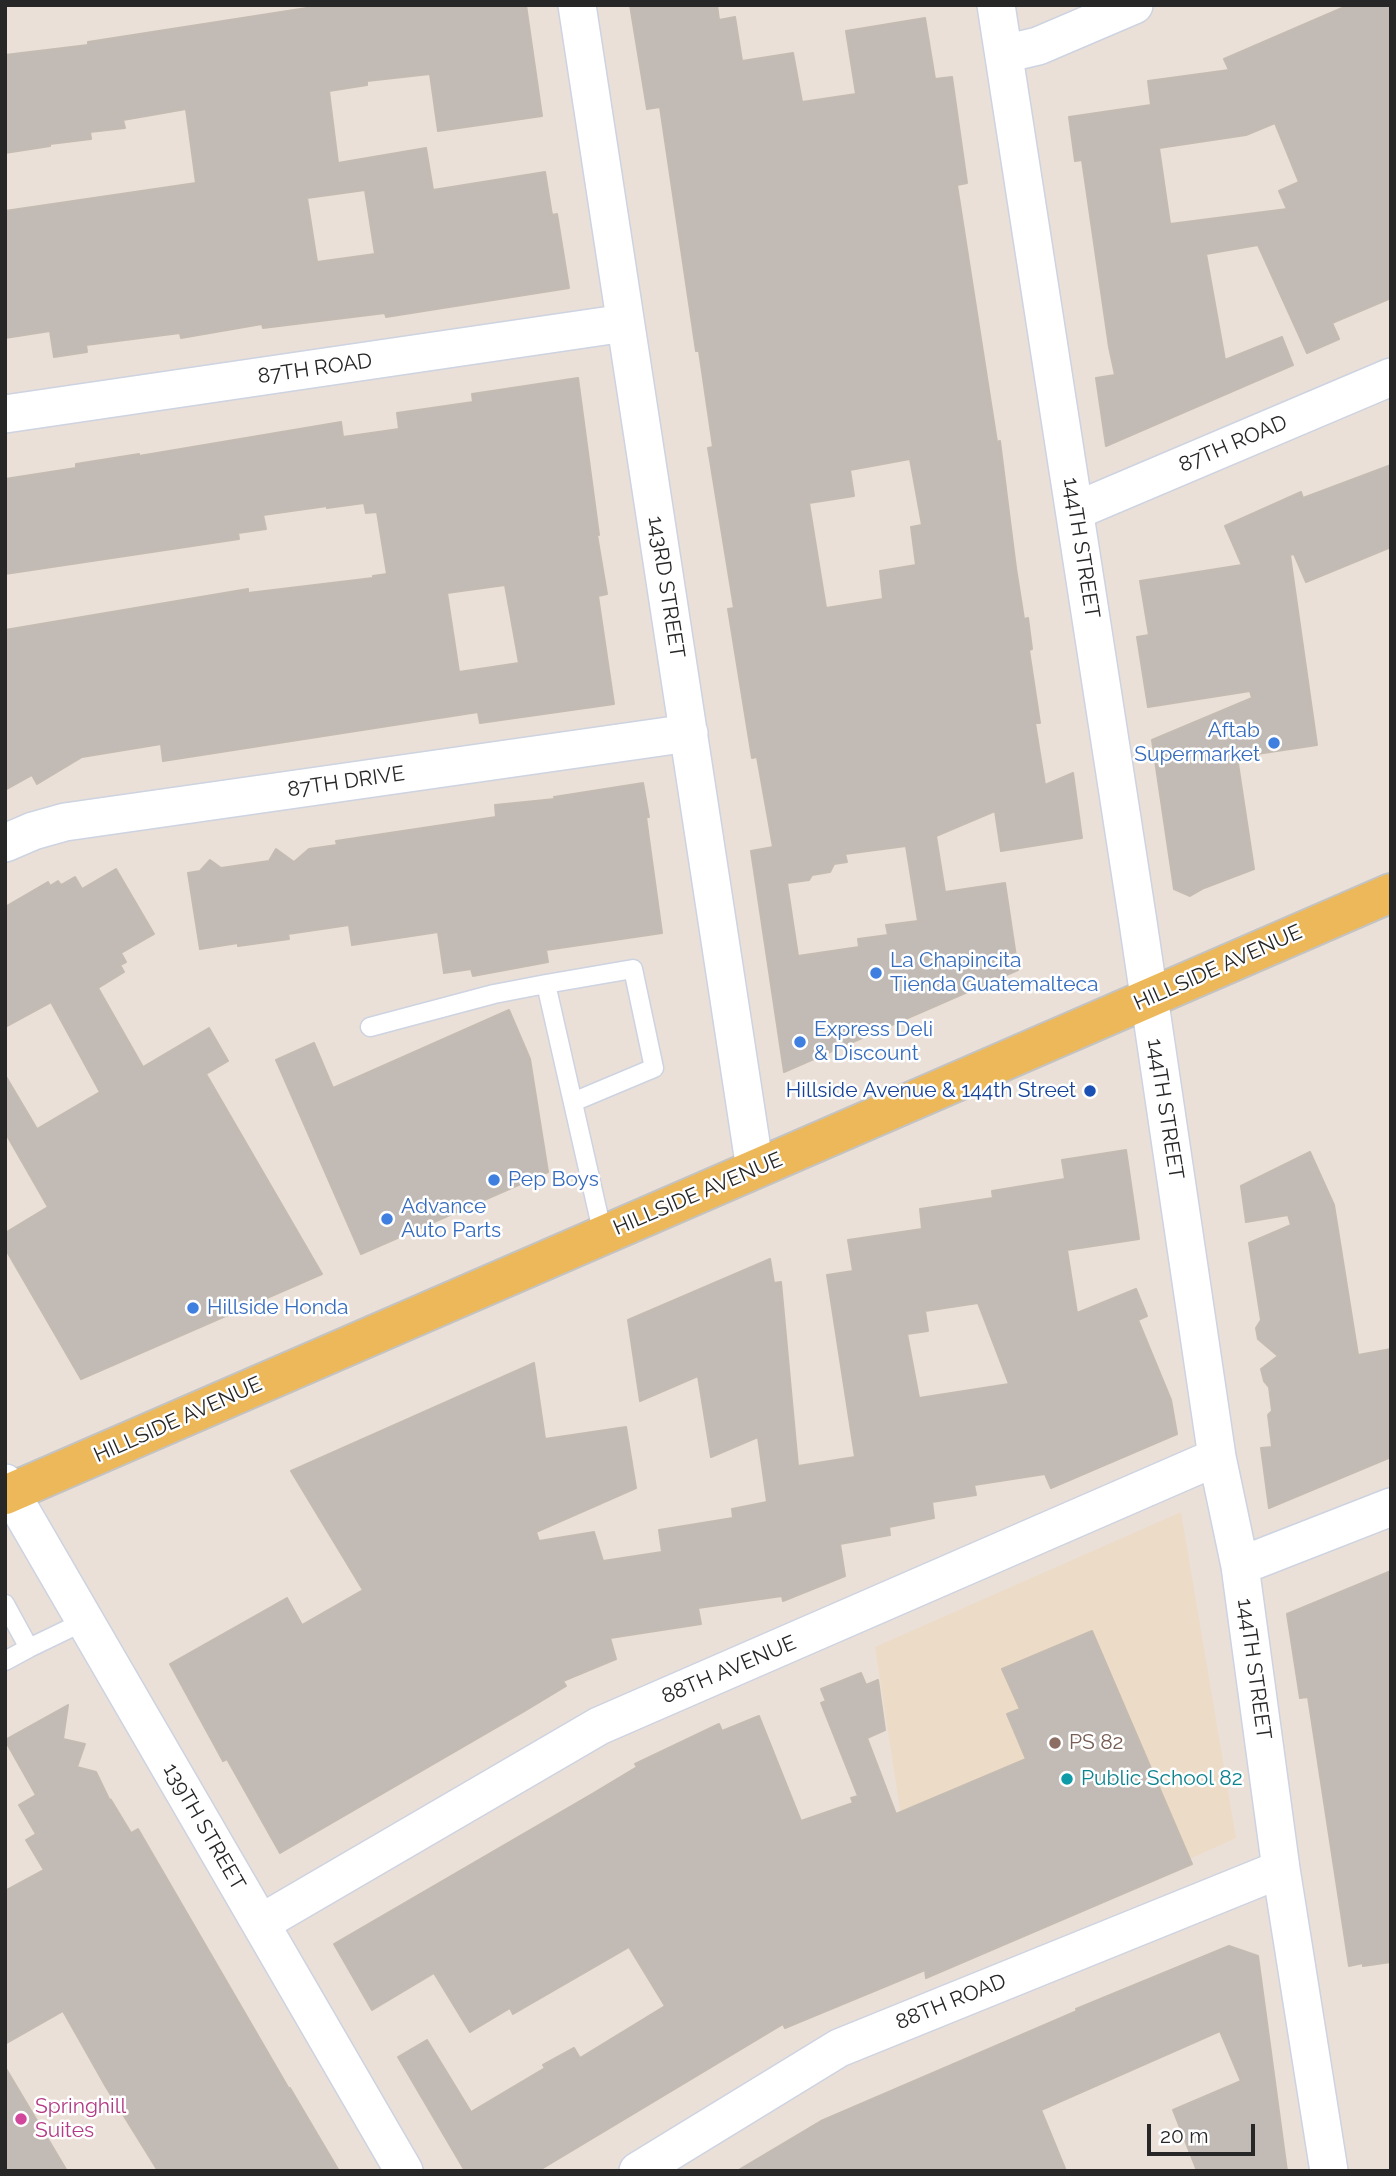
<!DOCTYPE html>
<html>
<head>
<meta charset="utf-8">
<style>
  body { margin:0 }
  #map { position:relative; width:1396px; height:2176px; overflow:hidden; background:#eae0d8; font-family:Raleway,sans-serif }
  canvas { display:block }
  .frame { position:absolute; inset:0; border:7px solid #272727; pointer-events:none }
  .scale { position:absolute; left:1147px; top:2124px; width:108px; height:32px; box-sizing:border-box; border:4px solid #272727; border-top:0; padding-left:9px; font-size:21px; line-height:24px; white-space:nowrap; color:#272727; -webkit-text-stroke:5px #fff; paint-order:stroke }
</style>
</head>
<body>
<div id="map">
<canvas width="1396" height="2176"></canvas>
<div class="frame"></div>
<div class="scale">20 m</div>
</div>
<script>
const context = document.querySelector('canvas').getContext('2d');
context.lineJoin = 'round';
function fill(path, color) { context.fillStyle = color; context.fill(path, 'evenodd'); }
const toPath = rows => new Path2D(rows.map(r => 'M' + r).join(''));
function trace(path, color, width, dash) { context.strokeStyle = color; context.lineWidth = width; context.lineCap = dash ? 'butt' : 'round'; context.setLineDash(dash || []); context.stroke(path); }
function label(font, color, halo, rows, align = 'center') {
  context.font = font + ' Raleway,sans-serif'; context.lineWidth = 5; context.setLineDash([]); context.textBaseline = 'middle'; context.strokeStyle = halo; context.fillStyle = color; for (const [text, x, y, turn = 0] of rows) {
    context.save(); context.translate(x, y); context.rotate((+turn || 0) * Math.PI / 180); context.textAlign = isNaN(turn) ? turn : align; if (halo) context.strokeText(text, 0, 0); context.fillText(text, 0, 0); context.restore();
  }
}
const education = toPath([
  [1181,1512,1236,1838,926,1978,875,1647]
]);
const building = toPath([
  [326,5,526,5,542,116,438,131,430,74,367,81,367,85,329,91,338,163,426,148,433,190,545,172,552,215,557,214,569,288,386,317,385,313,263,328,262,324,181,338,180,333,86,345,87,352,54,357,50,331,5,338,5,211,196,183,186,109,123,120,125,128,90,132,91,139,50,144,50,146,5,153,5,55,88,45,88,42,326,5],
  [365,190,375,254,317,262,307,198,365,190],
  [630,5,717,5,719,20,735,17,742,61,793,53,802,102,856,94,846,31,925,18,935,79,952,77,967,183,957,185,997,442,1000,441,1016,568,1024,619,1028,618,1032,649,1029,650,1040,723,1035,723,1045,785,1073,773,1082,838,1001,851,995,811,936,836,945,892,1005,883,1018,970,784,1072,751,851,773,847,757,757,752,758,728,609,734,608,708,448,713,447,699,351,696,351,660,107,647,109,630,5],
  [910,459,922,525,911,527,916,565,880,571,883,599,826,608,809,503,854,496,850,470,910,459],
  [906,846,918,921,886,925,888,935,858,939,859,947,798,956,787,883,809,880,812,875,830,872,834,864,847,862,845,854,906,846],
  [1349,5,1391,5,1391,298,1332,323,1339,339,1307,353,1258,245,1206,254,1225,360,1282,337,1293,365,1106,446,1096,378,1115,375,1109,347,1082,160,1075,161,1069,117,1151,105,1148,81,1229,70,1224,59,1349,5],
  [1275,123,1299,182,1279,191,1287,209,1170,224,1159,148,1246,135,1275,123],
  [578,378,599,535,597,535,607,594,598,596,614,704,480,723,478,712,163,761,161,744,82,757,37,784,32,775,5,790,5,630,248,589,248,593,373,578,373,576,387,574,377,512,366,513,364,503,327,508,327,506,263,515,266,529,238,533,239,539,5,574,5,479,76,468,76,464,139,454,139,456,341,422,343,437,399,429,397,413,473,402,472,394,578,378],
  [505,585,519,663,459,672,447,593,505,585],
  [1391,465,1391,547,1306,582,1294,554,1290,555,1317,745,1237,757,1254,869,1204,888,1190,896,1174,889,1152,740,1252,698,1250,691,1148,707,1137,637,1149,635,1140,581,1242,565,1225,526,1301,492,1303,498,1391,465],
  [643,783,649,817,646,817,662,933,546,950,548,962,473,976,471,969,444,973,438,932,352,945,349,925,288,934,289,939,238,946,238,943,200,949,188,873,200,871,210,860,221,868,269,861,276,849,294,862,309,849,337,845,336,841,496,817,495,805,555,799,554,797,643,783],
  [116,869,154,934,121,953,126,962,120,965,124,972,98,988,143,1067,209,1028,228,1061,206,1074,322,1274,81,1379,5,1248,5,1233,48,1207,5,1132,5,1075,37,1129,100,1092,51,1002,5,1027,5,907,48,882,50,886,58,881,61,885,75,877,82,889,116,869],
  [509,1010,530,1059,548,1172,361,1254,276,1060,314,1043,333,1088,509,1010],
  [1126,1150,1139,1239,1067,1250,1077,1313,1136,1289,1147,1316,1138,1320,1171,1400,1177,1434,1051,1488,1045,1474,974,1485,976,1495,932,1502,934,1518,889,1527,890,1535,840,1544,845,1576,783,1601,782,1596,698,1608,701,1624,610,1638,616,1659,563,1681,566,1686,523,1712,280,1853,227,1759,223,1761,170,1664,287,1598,302,1625,363,1590,291,1471,534,1363,545,1439,626,1427,636,1488,536,1532,539,1541,594,1532,603,1561,662,1552,659,1530,733,1518,732,1509,767,1502,758,1437,711,1457,698,1376,640,1401,628,1320,770,1259,774,1283,781,1282,798,1466,855,1457,827,1275,853,1271,848,1240,922,1229,920,1209,993,1198,992,1191,1065,1179,1062,1160,1126,1150],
  [978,1303,1009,1384,919,1398,907,1334,928,1331,925,1311,978,1303],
  [1310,1152,1334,1205,1358,1355,1391,1349,1391,1457,1269,1508,1261,1448,1272,1447,1268,1415,1272,1411,1269,1387,1264,1381,1261,1369,1278,1356,1258,1339,1256,1328,1261,1320,1249,1243,1291,1225,1288,1215,1246,1222,1241,1186,1310,1152],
  [1391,1571,1391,1962,1363,1966,1363,1963,1349,1966,1308,1697,1300,1698,1287,1614,1391,1571],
  [1092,1631,1192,1864,926,1978,925,1970,785,2028,783,2024,538,2171,465,2171,398,2057,427,2040,471,2112,545,2068,543,2065,574,2048,580,2058,665,2006,629,1947,513,2014,510,2008,470,2032,434,1973,372,2010,334,1944,592,1794,637,1767,635,1764,719,1724,722,1731,759,1716,801,1821,853,1803,851,1798,858,1796,821,1703,826,1701,821,1689,861,1673,866,1685,878,1680,885,1730,867,1738,896,1814,1026,1759,1007,1714,1020,1709,1002,1669,1092,1631],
  [68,1705,63,1739,85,1744,77,1767,96,1772,109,1799,111,1800,131,1833,138,1829,289,2089,290,2088,339,2171,158,2171,106,2087,63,2011,5,2044,5,1891,44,1870,26,1840,36,1834,19,1805,36,1795,5,1740,68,1705],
  [1229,1946,1258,1956,1287,2171,1197,2171,1173,2110,1241,2081,1220,2031,1041,2110,1066,2171,737,2171,821,2121,1077,2011,1076,2009,1229,1946],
  [5,2067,67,2171,5,2171,5,2067]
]);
const lane = toPath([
  [546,984,633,969,654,1068,573,1102],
  [370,1027,494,994,546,984,603,1235],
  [5,1604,29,1648,5,1661],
  [29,1648,85,1621]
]);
const street = toPath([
  [577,5,755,1169],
  [996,5,1138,922,1217,1457,1240,1566,1281,1869,1329,2171],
  [1004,54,1038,46,1134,5],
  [5,414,625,323],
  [1075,511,1391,377],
  [5,843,33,831,65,822,689,733],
  [5,1483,404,2171],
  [1240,1566,1391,1507],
  [261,1923,599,1726,1217,1457],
  [638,2171,839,2048,1281,1869]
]);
const primary = toPath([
  [5,1495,1391,893]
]);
const markers = [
  [1274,743,7,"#3f7fe0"],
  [876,973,7,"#3f7fe0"],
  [800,1042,7,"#3f7fe0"],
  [1090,1091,7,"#1a4fb4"],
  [494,1180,7,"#3f7fe0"],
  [387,1219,7,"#3f7fe0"],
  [193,1308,7,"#3f7fe0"],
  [1055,1743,7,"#8d6e63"],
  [1067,1779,7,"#0f9aa8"],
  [21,2119,7,"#d1479c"]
];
const streetNames = [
  ["87TH ROAD",315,369,-8],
  ["87TH ROAD",1233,444,-23],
  ["144TH STREET",1081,548,81],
  ["143RD STREET",666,587,81],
  ["87TH DRIVE",346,782,-8],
  ["HILLSIDE AVENUE",1218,968,-24],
  ["144TH STREET",1165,1109,81],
  ["HILLSIDE AVENUE",698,1194,-23],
  ["HILLSIDE AVENUE",178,1420,-24],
  ["144TH STREET",1254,1669,82],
  ["88TH AVENUE",729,1670,-23],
  ["139TH STREET",204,1827,60],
  ["88TH ROAD",951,2002,-22]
];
const shopNames = [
  ["Aftab",1260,731,"right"],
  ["Supermarket",1260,755,"right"],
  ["La Chapincita",890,961],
  ["Tienda Guatemalteca",890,985],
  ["Express Deli",814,1030],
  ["& Discount",814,1054],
  ["Pep Boys",508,1180],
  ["Advance",401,1207],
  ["Auto Parts",401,1231],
  ["Hillside Honda",207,1308]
];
const transitNames = [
  ["Hillside Avenue & 144th Street",1076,1091]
];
const educationNames = [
  ["PS 82",1069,1743]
];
const cultureNames = [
  ["Public School 82",1081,1779]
];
const hotelNames = [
  ["Springhill",35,2107],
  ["Suites",35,2131]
];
fill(education, '#ecdbc7');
fill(building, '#c2bab5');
trace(building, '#c4bcb2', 2);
trace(lane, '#cdd3e0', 21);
trace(street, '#cdd3e0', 40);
trace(primary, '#c3c3c3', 42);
trace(lane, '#fff', 18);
trace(street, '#fff', 37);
trace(primary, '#edb859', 38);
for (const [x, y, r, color] of markers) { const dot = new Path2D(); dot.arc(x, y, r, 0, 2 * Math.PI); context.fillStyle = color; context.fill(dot); trace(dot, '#fff', 2.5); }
label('21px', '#272727', '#fff', streetNames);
label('21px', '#366cbe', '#fff', shopNames, 'left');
label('21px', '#164399', '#fff', transitNames, 'right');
label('21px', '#785e54', '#fff', educationNames, 'left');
label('21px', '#0d838f', '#fff', cultureNames, 'left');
label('21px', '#b23c85', '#fff', hotelNames, 'left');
</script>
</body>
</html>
